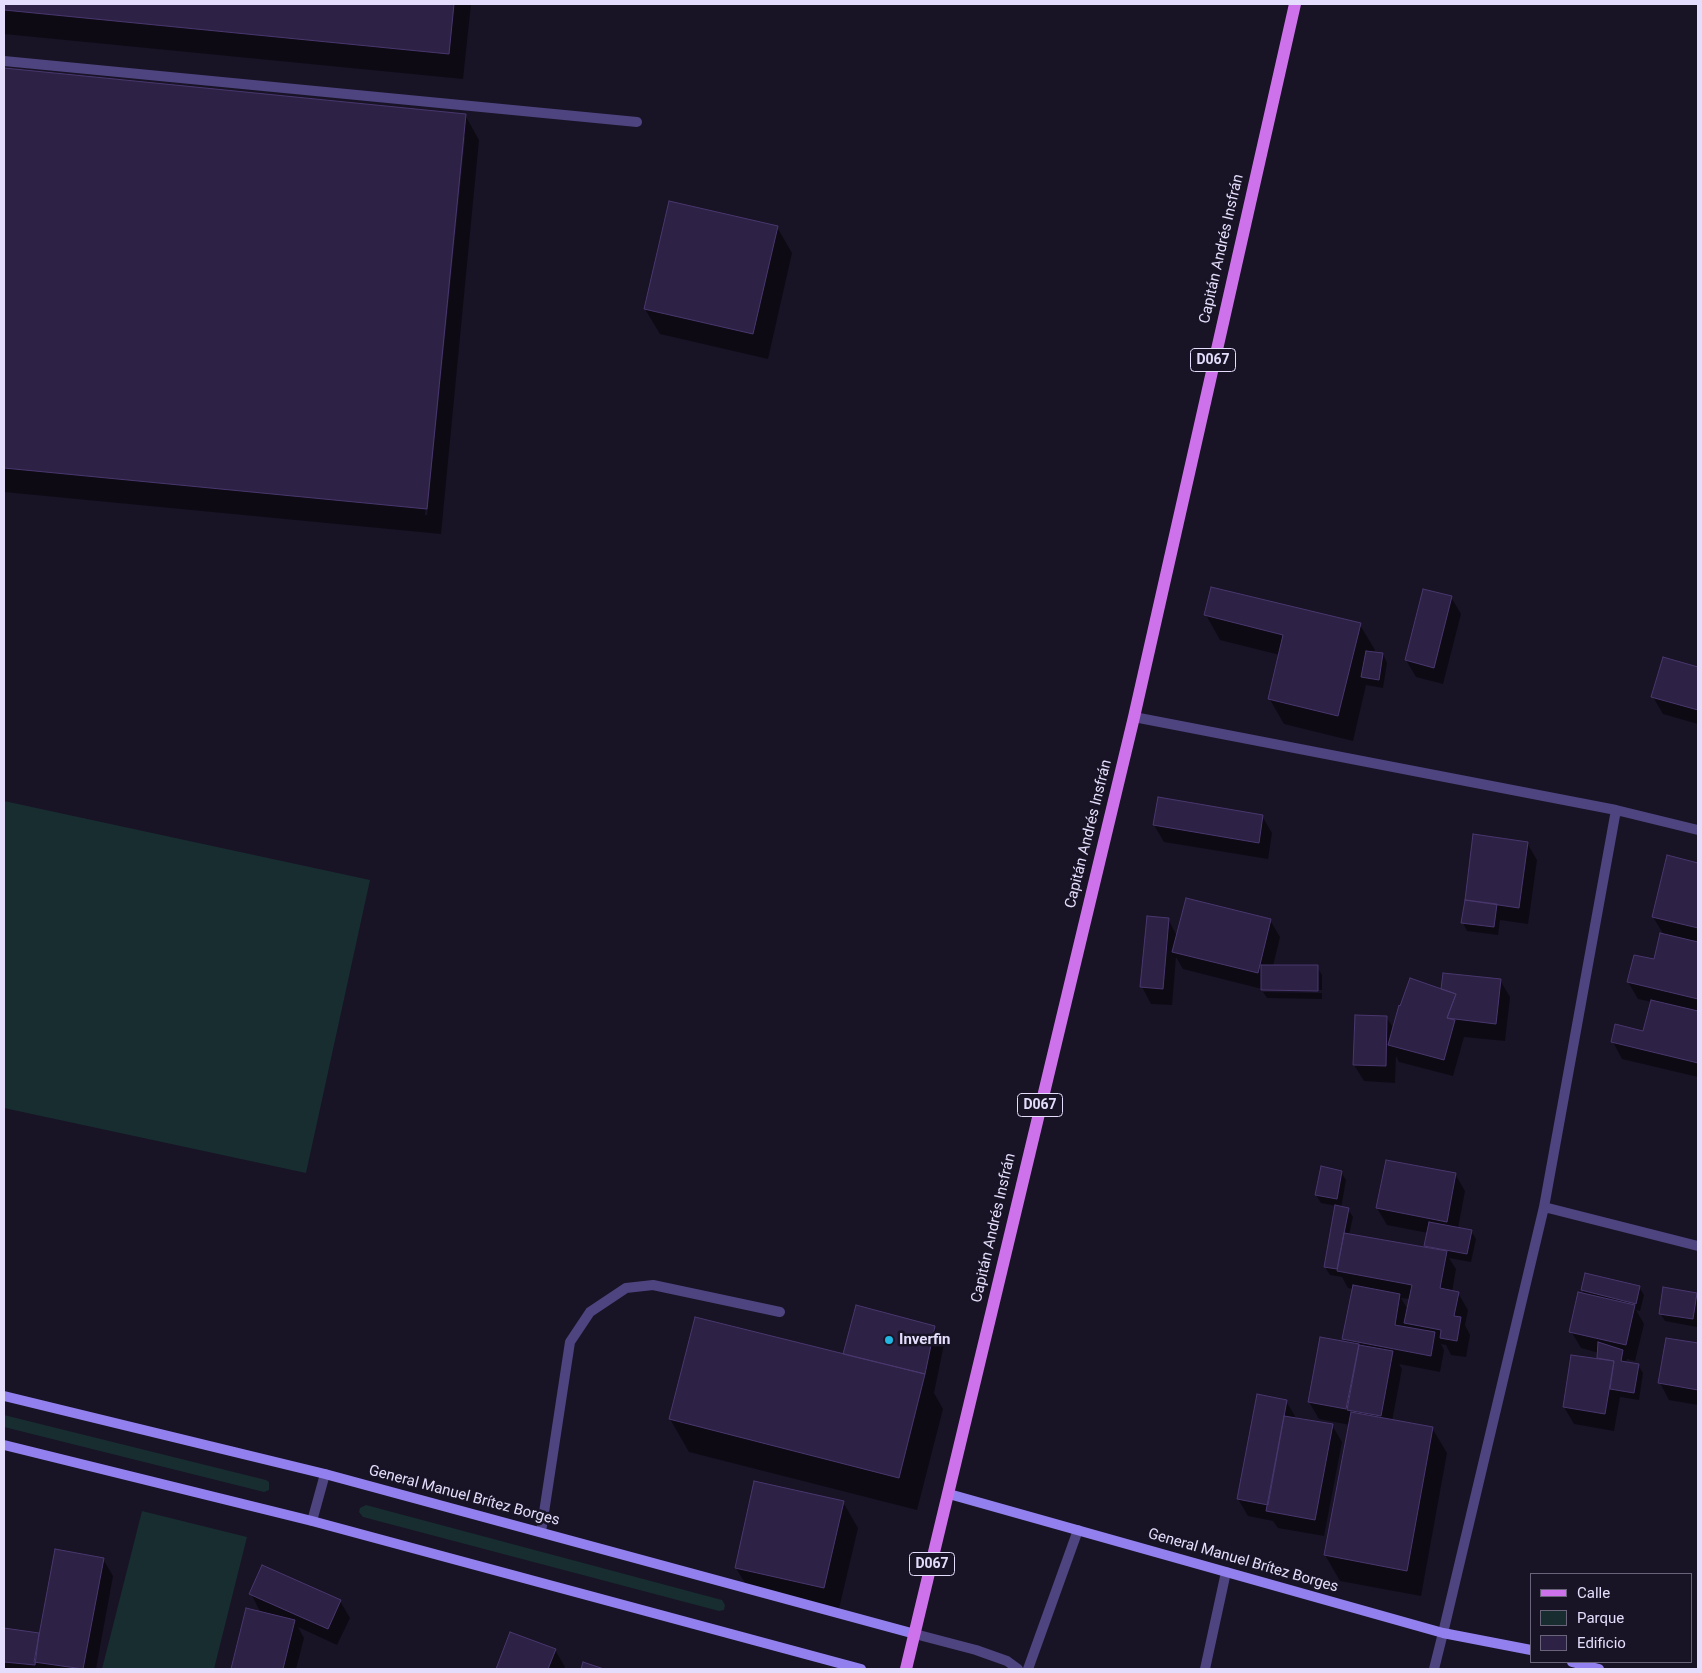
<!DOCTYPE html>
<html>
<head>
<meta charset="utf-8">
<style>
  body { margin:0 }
  #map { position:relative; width:1702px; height:1673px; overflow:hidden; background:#191326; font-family:Roboto,sans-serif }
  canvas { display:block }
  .frame { position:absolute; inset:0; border:5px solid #e4ddfb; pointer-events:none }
  .legend { position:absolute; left:1530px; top:1573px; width:162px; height:90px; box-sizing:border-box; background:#191326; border:1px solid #6a647b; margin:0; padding:6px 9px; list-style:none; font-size:15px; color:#e4ddfb }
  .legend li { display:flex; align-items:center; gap:10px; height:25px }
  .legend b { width:25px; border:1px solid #6a647b }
</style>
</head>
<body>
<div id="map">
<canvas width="1702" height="1673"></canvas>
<div class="frame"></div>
<ul class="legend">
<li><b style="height:6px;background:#ce72ec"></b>Calle</li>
<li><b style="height:14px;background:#172d30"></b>Parque</li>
<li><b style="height:14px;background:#2d2245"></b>Edificio</li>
</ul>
</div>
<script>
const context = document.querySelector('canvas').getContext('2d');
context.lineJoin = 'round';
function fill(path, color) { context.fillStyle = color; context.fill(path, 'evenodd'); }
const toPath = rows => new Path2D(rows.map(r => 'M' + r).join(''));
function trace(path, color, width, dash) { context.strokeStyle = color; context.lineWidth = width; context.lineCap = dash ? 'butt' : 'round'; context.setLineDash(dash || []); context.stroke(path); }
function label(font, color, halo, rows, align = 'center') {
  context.font = font + ' Roboto,sans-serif'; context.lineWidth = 5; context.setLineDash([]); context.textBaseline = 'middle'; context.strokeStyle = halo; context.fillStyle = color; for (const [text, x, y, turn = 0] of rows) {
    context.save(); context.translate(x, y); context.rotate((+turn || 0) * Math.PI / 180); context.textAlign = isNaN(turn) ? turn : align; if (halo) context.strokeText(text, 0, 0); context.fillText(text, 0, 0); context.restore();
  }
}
const green = toPath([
  [4,801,370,880,306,1173,4,1108],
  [4,1415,266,1480,269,1482,269,1490,264,1492,4,1427],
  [366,1505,722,1600,725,1605,724,1610,719,1611,363,1517,359,1512,360,1508],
  [142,1511,247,1537,214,1669,102,1669]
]);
const shadow = toPath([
  [4,4,471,4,463,79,4,34],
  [4,69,465,115,479,140,441,534,4,492],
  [462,137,465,137,427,515,425,515],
  [777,227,792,253,768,359,660,334,645,309],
  [1451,597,1461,614,1443,684,1416,677,1406,660],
  [1206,615,1360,625,1375,650,1374,653,1383,654,1387,663,1383,688,1366,685,1353,741,1284,724,1269,698,1280,655,1220,640],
  [1664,659,1698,669,1698,724,1663,714,1653,697],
  [1262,816,1272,833,1268,859,1164,842,1154,825],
  [1527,843,1537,860,1528,924,1500,920,1498,935,1467,931,1463,923],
  [1668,857,1698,864,1698,1077,1622,1059,1613,1042,1644,1032,1652,1002,1638,999,1628,982,1655,961,1664,935,1653,917],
  [1168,919,1177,936,1270,920,1280,937,1273,966,1317,967,1322,975,1322,990,1262,989,1183,969,1176,957,1172,1005,1151,1004,1142,987],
  [1500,980,1510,997,1505,1041,1464,1037,1453,1076,1399,1062,1396,1056,1395,1083,1364,1081,1354,1065,1387,1018,1394,1029,1401,1007,1442,991],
  [1263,992,1322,993,1322,999,1267,998],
  [1341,1172,1346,1180,1341,1208,1348,1209,1353,1217,1349,1235,1427,1249,1426,1246,1428,1233,1387,1225,1377,1208,1455,1174,1465,1191,1458,1228,1471,1231,1476,1239,1471,1262,1449,1258,1456,1269,1452,1292,1458,1293,1468,1310,1465,1325,1470,1335,1466,1357,1451,1355,1446,1345,1441,1344,1444,1350,1440,1372,1399,1364,1402,1369,1392,1421,1432,1428,1447,1453,1421,1596,1340,1581,1325,1555,1350,1425,1319,1419,1309,1402,1321,1339,1346,1343,1344,1339,1353,1289,1348,1288,1342,1277,1330,1275,1325,1267,1337,1206,1321,1203,1316,1195],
  [1401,1298,1410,1299,1408,1310],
  [1639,1287,1644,1295,1640,1311,1636,1310,1644,1324,1635,1361,1627,1359,1626,1363,1638,1365,1643,1373,1639,1400,1620,1397,1614,1431,1574,1424,1564,1407,1572,1356,1600,1360,1599,1353,1581,1348,1571,1331,1585,1295,1582,1290],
  [1696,1294,1698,1297,1697,1327,1665,1321,1660,1313],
  [934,1327,944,1344,934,1393,943,1409,917,1510,689,1452,670,1419,844,1355],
  [1667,1339,1698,1344,1698,1405,1669,1400,1660,1383],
  [1286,1401,1296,1418,1332,1425,1342,1442,1324,1536,1278,1528,1273,1521,1248,1516,1238,1499],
  [843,1502,858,1528,838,1613,751,1593,736,1568],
  [103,1559,113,1576,96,1669,4,1669,4,1630,40,1635],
  [251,1594,340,1601,350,1618,337,1645,298,1627,304,1638,296,1669,232,1669,247,1609,261,1613],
  [511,1633,555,1650,565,1667,564,1669,498,1669]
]);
const building = toPath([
  [4,4,454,4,449,54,4,10,4,4],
  [4,68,466,114,427,509,4,468,4,68],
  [669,201,778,226,753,334,644,309,669,201],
  [1211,587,1361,623,1338,716,1268,699,1283,635,1204,615,1211,587],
  [1423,589,1452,596,1434,668,1405,660,1423,589],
  [1366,651,1383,653,1379,680,1361,677,1366,651],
  [1663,657,1698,667,1698,710,1651,697,1663,657],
  [1158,797,1263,815,1259,843,1153,825,1158,797],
  [1473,834,1528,842,1519,908,1465,900,1473,834],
  [1667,855,1698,863,1698,928,1652,917,1667,855],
  [1186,898,1271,919,1258,973,1172,952,1186,898],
  [1465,900,1497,904,1494,927,1461,923,1465,900],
  [1147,916,1169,918,1163,989,1140,987,1147,916],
  [1660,933,1698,942,1698,999,1627,982,1634,955,1654,959,1660,933],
  [1261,965,1318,965,1318,991,1261,990,1261,965],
  [1443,973,1501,979,1496,1024,1447,1018,1456,994,1441,989,1443,973],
  [1410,978,1456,994,1447,1018,1455,1020,1444,1060,1388,1045,1399,1005,1400,1006,1410,978],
  [1651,1000,1698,1011,1698,1063,1611,1042,1615,1024,1643,1031,1651,1000],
  [1355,1015,1387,1016,1386,1066,1353,1065,1355,1015],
  [1386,1160,1456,1173,1447,1222,1376,1208,1386,1160],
  [1321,1166,1342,1171,1337,1199,1315,1195,1321,1166],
  [1335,1205,1349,1208,1337,1269,1324,1267,1335,1205],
  [1429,1222,1472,1230,1467,1254,1424,1246,1429,1222],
  [1344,1233,1447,1251,1440,1288,1459,1292,1454,1316,1461,1317,1457,1341,1440,1338,1441,1330,1404,1323,1412,1285,1337,1271,1344,1233],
  [1585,1273,1640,1286,1636,1304,1581,1290,1585,1273],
  [1353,1285,1400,1294,1395,1325,1435,1332,1431,1356,1342,1339,1353,1285],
  [1663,1287,1697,1293,1693,1319,1659,1314,1663,1287],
  [1578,1292,1635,1305,1626,1345,1569,1332,1578,1292],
  [856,1305,935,1326,925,1374,843,1354,856,1305],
  [695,1317,925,1374,899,1478,669,1419,695,1317],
  [1320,1337,1359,1344,1346,1409,1308,1402,1320,1337],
  [1666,1338,1698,1343,1698,1390,1658,1383,1666,1338],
  [1598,1342,1623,1350,1621,1361,1639,1364,1634,1393,1610,1389,1614,1361,1597,1358,1598,1342],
  [1359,1345,1393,1351,1381,1416,1347,1410,1359,1345],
  [1571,1355,1614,1361,1605,1414,1563,1407,1571,1355],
  [1257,1394,1287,1400,1268,1505,1237,1499,1257,1394],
  [1351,1412,1433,1427,1407,1571,1324,1555,1351,1412],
  [1284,1416,1333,1424,1315,1520,1266,1511,1284,1416],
  [754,1481,844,1501,824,1588,735,1568,754,1481],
  [55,1549,104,1558,83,1669,34,1662,55,1549],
  [262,1565,341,1600,328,1629,249,1594,262,1565],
  [246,1608,295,1620,283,1669,231,1669,246,1608],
  [4,1628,39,1633,35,1665,4,1662,4,1628],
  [510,1632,556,1649,548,1669,496,1669,510,1632],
  [583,1662,604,1669,581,1669,583,1662]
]);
const lane = toPath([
  [4,61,637,122],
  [312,1521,325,1474],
  [541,1532,570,1342,590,1312,626,1288,653,1285,780,1312],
  [915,1634,976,1650,1007,1661,1018,1669],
  [1028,1669,1078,1530],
  [1205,1669,1226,1572],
  [1434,1669,1443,1633]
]);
const street = toPath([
  [1134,717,1616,810,1698,830],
  [1544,1207,1698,1246],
  [1443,1633,1544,1207,1616,810]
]);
const secondary = toPath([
  [4,1396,325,1474,915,1634],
  [4,1445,312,1521,861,1669],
  [949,1494,1443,1633,1531,1650],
  [1572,1662,1599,1669]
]);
const primary = toPath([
  [906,1669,1134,717,1295,4]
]);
const markers = [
  [889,1340,5,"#22b6e2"]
];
const shields = [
  [1213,360,45],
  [1040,1105,45],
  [932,1564,45]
];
const shieldNames = [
  ["D067",1213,360],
  ["D067",1040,1105],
  ["D067",932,1564]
];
const streetNames = [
  ["Capitán Andrés Insfrán",1222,249,-77],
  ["Capitán Andrés Insfrán",1089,834,-76],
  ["Capitán Andrés Insfrán",994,1228,-77],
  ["General Manuel Brítez Borges",464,1496,15],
  ["General Manuel Brítez Borges",1243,1561,16]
];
const poiNames = [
  ["Inverfin",899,1340]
];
fill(green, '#172d30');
fill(shadow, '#0007');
fill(building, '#2d2245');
trace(building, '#49376e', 1);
trace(lane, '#4e447f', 10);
trace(street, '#4e447f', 10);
trace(secondary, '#9180ee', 10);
trace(primary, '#ce72ec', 12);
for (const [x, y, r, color] of markers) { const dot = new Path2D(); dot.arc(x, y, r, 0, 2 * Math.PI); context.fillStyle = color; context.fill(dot); trace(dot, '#191326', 2); }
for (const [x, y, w] of shields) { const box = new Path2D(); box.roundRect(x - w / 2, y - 11.5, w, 23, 4); context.fillStyle = '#191326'; context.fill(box); trace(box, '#e4ddfb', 1); }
label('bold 14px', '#e4ddfb', null, shieldNames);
label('15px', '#e4ddfb', '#191326', streetNames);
label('bold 15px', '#e4ddfb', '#191326', poiNames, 'left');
</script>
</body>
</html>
